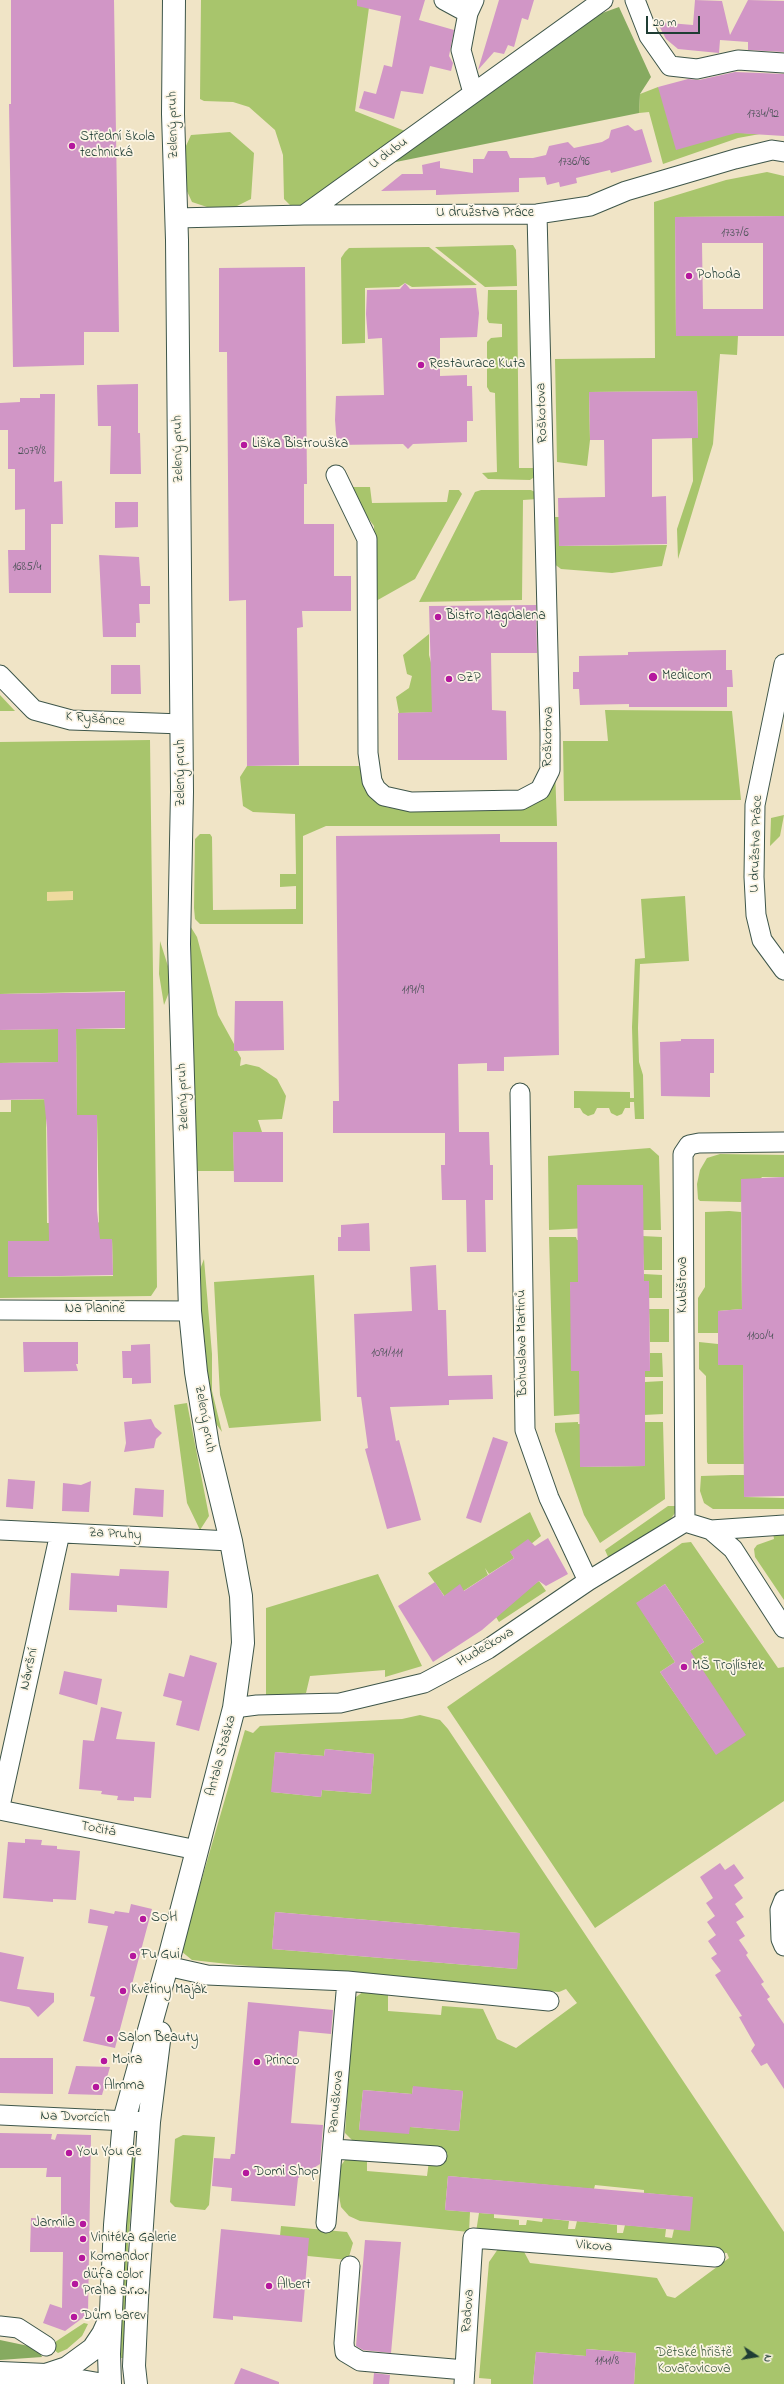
<!DOCTYPE html>
<html>
<head>
<meta charset="utf-8">
<style>
  body { margin:0 }
  #map { position:relative; width:784px; height:2384px; overflow:hidden; background:#f0e4c6; font-family:"Indie Flower",sans-serif }
  canvas { display:block }
  .north { position:absolute; left:736px; top:2336px; width:40px; height:40px; -webkit-text-stroke:3px #fcf5e5; paint-order:stroke; rotate:102deg; font-size:11px; font-weight:700; line-height:16px; text-align:center; color:#1f3d34 }
  .north::after { content:''; display:block; margin:auto; width:14px; height:18px; background:#1f3d34; clip-path:polygon(50% 0,100% 100%,50% 72%,0 100%) }
  .scale { position:absolute; left:646px; top:16px; width:54px; height:18px; box-sizing:border-box; border:2px solid #1f3d34; border-top:0; padding-left:5px; font-size:12px; line-height:14px; white-space:nowrap; color:#1f3d34; -webkit-text-stroke:3px #fcf5e5; paint-order:stroke }
</style>
</head>
<body>
<div id="map">
<canvas width="784" height="2384"></canvas>
<div class="north">N</div>
<div class="scale">20 m</div>
</div>
<script>
const context = document.querySelector('canvas').getContext('2d');
context.lineJoin = 'round';
function fill(path, color) { context.fillStyle = color; context.fill(path, 'evenodd'); }
const toPath = rows => new Path2D(rows.map(r => 'M' + r).join(''));
function trace(path, color, width, dash) { context.strokeStyle = color; context.lineWidth = width; context.lineCap = dash ? 'butt' : 'round'; context.setLineDash(dash || []); context.stroke(path); }
function label(font, color, halo, rows, align = 'center') {
  context.font = font + ' "Indie Flower",sans-serif'; context.lineWidth = 3.5; context.setLineDash([]); context.textBaseline = 'middle'; context.strokeStyle = halo; context.fillStyle = color; for (const [text, x, y, turn = 0] of rows) {
    context.save(); context.translate(x, y); context.rotate((+turn || 0) * Math.PI / 180); context.textAlign = isNaN(turn) ? turn : align; if (halo) context.strokeText(text, 0, 0); context.fillText(text, 0, 0); context.restore();
  }
}
const green = toPath([
  [201,0,370,0,355,111,410,133,330,195,294,209,284,199,283,155,275,130,249,107,233,102,204,101,200,99],
  [658,87,725,132,760,134,738,138,663,164,649,112,639,113,640,94],
  [230,132,254,153,251,199,233,208,207,207,192,202,186,189,185,148,191,135],
  [767,172,784,176,784,216,675,217,676,336,738,336,737,355,720,354,713,444,678,559,677,529,693,481,692,438,698,438,697,391,589,392,590,440,587,466,557,462,555,359,655,358,654,202,726,180],
  [513,245,516,250,517,286,485,287,435,247],
  [429,247,477,285,412,287,405,283,399,287,365,288,365,343,342,344,341,258,345,252,349,248],
  [488,290,517,290,519,468,538,468,536,476,530,480,488,479,482,473,497,472,495,393,490,392,487,387,487,342,491,338,502,337,502,324,489,323,487,319],
  [352,487,370,487,372,503,447,502,449,490,459,490,462,494,415,579,376,601,374,526,347,490],
  [481,490,531,490,535,492,538,499,523,500,522,600,419,602,475,492],
  [552,517,559,517,559,546,667,545,662,566,612,573,561,569,553,563],
  [429,634,429,655,444,712,399,713,396,697,409,688,412,676,407,674,403,655],
  [0,695,15,711,0,711],
  [605,710,732,711,741,800,564,801,563,741,608,741],
  [150,740,157,1287,151,1296,0,1298,0,1112,11,1112,11,1100,59,1099,46,1116,47,1223,60,1223,60,1241,8,1241,8,1277,113,1276,112,1239,79,1240,99,1222,97,1115,77,1115,76,1029,125,1029,125,991,0,994,0,742],
  [247,766,359,766,376,801,386,807,397,809,523,808,533,805,545,796,555,768,557,826,326,826,303,836,303,924,200,924,195,919,194,908,195,839,200,834,210,834,212,837,213,910,296,909,296,886,280,887,280,874,296,874,295,814,253,812,243,806,240,777],
  [784,815,780,836,770,846,771,818],
  [685,896,689,961,640,964,638,1028,639,1062,643,1075,644,1119,635,1119,634,1102,630,1102,630,1108,625,1108,622,1114,617,1116,611,1113,609,1108,597,1108,594,1114,588,1116,583,1113,580,1108,574,1108,574,1091,630,1092,630,1098,634,1098,632,1027,635,959,645,958,641,899],
  [189,924,197,937,218,1015,234,1044,234,1051,237,1051,241,1058,240,1066,246,1064,259,1067,277,1079,286,1096,282,1119,258,1120,262,1132,233,1132,234,1171,194,1171],
  [160,941,173,982,164,1005,159,974],
  [58,1029,58,1062,0,1063,0,1030],
  [650,1148,659,1156,661,1230,642,1230,643,1185,577,1185,588,1228,549,1230,548,1156],
  [720,1154,784,1155,784,1177,762,1177,741,1202,700,1201,698,1199,697,1184,700,1170,707,1158],
  [729,1211,741,1212,742,1309,718,1311,718,1333,698,1333,698,1298,705,1287,705,1212],
  [642,1236,662,1237,662,1270,644,1270],
  [549,1237,576,1237,577,1240,581,1240,578,1282,570,1282,579,1371,590,1413,554,1416],
  [204,1259,212,1354,212,1391,222,1432,214,1421,205,1363,199,1272],
  [644,1274,662,1275,662,1298,649,1298,649,1281,644,1281],
  [314,1275,321,1421,229,1428,220,1395,214,1282],
  [649,1309,669,1309,669,1342,650,1342],
  [699,1342,718,1344,718,1365,743,1365,744,1464,708,1464,707,1462,706,1376,699,1369],
  [650,1353,662,1353,663,1377,645,1377,645,1371,650,1370],
  [663,1381,663,1414,644,1415,645,1382],
  [187,1403,209,1516,200,1530,187,1503,174,1405],
  [578,1422,578,1424,590,1424,581,1467,645,1466,644,1422,663,1422,665,1499,600,1543,584,1515,555,1431,555,1423],
  [732,1475,744,1475,744,1497,784,1498,784,1509,713,1509,704,1503,700,1491,701,1476],
  [668,1506,676,1506,675,1513,670,1520,609,1559,605,1550],
  [530,1512,541,1536,515,1557,510,1551,514,1558,489,1574,485,1568,488,1575,448,1601,428,1573],
  [773,1533,784,1533,784,1600,755,1557,754,1549,757,1545,774,1539],
  [691,1542,778,1668,784,1667,784,1801,595,1928,447,1707,682,1543],
  [665,1584,704,1642,690,1651,716,1754,660,1672,675,1662,637,1603],
  [378,1574,422,1666,385,1677,385,1670,310,1676,306,1693,266,1700,266,1608],
  [539,1581,546,1591,499,1622,493,1612],
  [420,1715,440,1720,448,1729,784,2232,784,2384,634,2384,636,2353,587,2349,586,2356,536,2352,533,2384,491,2384,491,2379,479,2378,489,2262,498,2249,521,2246,530,2263,657,2278,667,2296,675,2298,729,2258,727,2253,476,2232,479,2213,494,2214,494,2218,519,2220,519,2225,526,2225,527,2220,542,2222,543,2218,569,2221,568,2229,575,2229,577,2221,617,2225,617,2233,623,2233,625,2225,666,2229,665,2237,672,2238,674,2229,692,2197,644,2193,644,2190,595,2185,594,2189,448,2176,445,2210,470,2212,469,2232,360,2221,349,2216,341,2207,338,2190,340,2167,347,2157,367,2156,367,2171,427,2176,429,2161,354,2142,345,2133,353,2007,356,1997,367,1989,388,1990,388,2011,441,2015,442,2006,483,2009,497,2039,516,2048,577,2003,566,1989,559,1992,492,1987,237,1965,192,1960,181,1951,245,1730,253,1733,260,1726,402,1719],
  [325,1749,374,1754,371,1794,322,1790,321,1797,272,1792,275,1752,324,1756],
  [275,1912,519,1933,517,1969,272,1949],
  [413,2087,463,2091,459,2131,410,2127,359,2130,363,2090,412,2094],
  [183,2135,215,2137,209,2205,205,2210,175,2207,170,2202,175,2139],
  [131,2152,136,2152,128,2244,125,2358,120,2358,122,2272],
  [281,2226,347,2232,353,2243,348,2260,308,2256,280,2236],
  [84,2323,88,2324,82,2336,67,2349,58,2353,49,2346]
]);
const forest = toPath([
  [619,7,651,77,640,94,639,113,386,164,594,16],
  [0,2340,38,2348,42,2357,0,2360]
]);
const sand = toPath([
  [73,891,73,900,47,901,47,892]
]);
const building = toPath([
  [11,0,114,0,119,332,84,332,84,365,13,367,9,104,11,104],
  [357,0,425,0,419,20,454,30,449,56,453,63,451,71,430,66,423,94,401,91,394,119,359,108,364,91,376,94,384,65,392,67,401,16,357,6],
  [499,0,534,0,528,20,522,18,514,47,508,45,504,54,494,52,478,70],
  [695,0,722,1,730,35,748,0,784,1,784,52,748,50,748,42,720,40,719,53,678,49,666,39,657,22,693,25],
  [735,72,784,74,784,136,736,133,676,150,658,87,688,79,699,80],
  [628,125,635,131,642,129,652,162,611,173,610,170,576,178,577,183,560,187,559,182,547,185,545,177,519,178,519,192,436,195,436,190,381,191,402,174,423,174,422,165,440,161,440,168,473,173,473,159,484,159,488,151,507,151,510,158,533,158,546,155,549,146,568,142,574,148,602,142,609,138,611,130],
  [784,216,784,336,676,336,675,217],
  [702,243,763,243,763,309,703,309],
  [305,267,307,484,304,484,304,524,334,524,334,576,351,576,351,611,302,611,303,627,297,628,299,765,247,766,246,600,229,601,227,352,219,352,219,268],
  [405,283,410,289,476,288,479,313,477,337,440,338,440,376,467,375,467,386,472,386,473,421,467,421,467,442,413,444,408,449,403,444,337,445,335,420,336,396,384,395,382,338,368,339,366,314,367,290,400,289],
  [138,384,138,433,140,433,141,474,110,474,111,426,98,426,97,385],
  [697,391,698,438,652,439,652,497,666,496,667,544,559,546,558,498,605,497,604,440,590,440,589,392],
  [40,394,55,394,54,482,62,481,63,524,51,524,51,593,9,593,8,550,25,550,25,509,15,510,15,469,8,469,8,430,0,430,0,403,20,402,20,398,40,398],
  [115,502,138,502,138,527,115,528],
  [99,555,139,557,141,586,150,586,150,604,139,604,140,623,136,623,136,637,103,637],
  [536,605,537,653,491,653,492,710,506,711,507,760,398,760,398,713,432,712,429,606],
  [726,650,726,670,732,670,733,687,727,687,727,707,629,707,629,704,580,705,579,689,573,689,573,672,579,672,579,656,628,655,628,652],
  [111,665,140,665,141,694,111,694],
  [500,834,500,842,557,842,559,1055,504,1057,504,1071,487,1071,487,1063,458,1064,459,1132,489,1132,490,1165,493,1165,493,1200,485,1200,486,1252,467,1252,466,1200,442,1200,441,1165,445,1165,445,1133,333,1133,333,1101,339,1101,336,836],
  [125,992,125,1028,76,1029,77,1115,97,1115,97,1210,100,1239,112,1239,113,1275,8,1277,8,1241,49,1241,47,1128,44,1099,0,1100,0,1063,58,1062,58,1029,0,1030,0,994],
  [235,1001,283,1001,284,1050,234,1051],
  [681,1039,714,1039,714,1073,710,1073,710,1097,661,1096,660,1042,681,1041],
  [233,1132,283,1132,283,1182,234,1182],
  [784,1177,784,1496,744,1497,743,1365,718,1365,718,1311,742,1309,741,1179],
  [577,1185,643,1185,644,1281,649,1281,650,1371,645,1371,645,1466,580,1467,579,1371,571,1371,570,1282,578,1282],
  [369,1223,370,1251,338,1251,338,1237,341,1237,341,1225],
  [436,1265,438,1310,446,1310,448,1376,492,1375,493,1399,449,1400,449,1405,390,1407,396,1441,399,1440,421,1520,387,1529,365,1449,368,1448,361,1397,357,1397,354,1314,412,1311,410,1267],
  [23,1342,78,1342,78,1364,76,1364,78,1371,24,1372],
  [150,1344,151,1383,132,1384,132,1378,123,1378,122,1351,131,1351,131,1345],
  [151,1419,155,1427,162,1433,156,1439,154,1448,124,1452,126,1443,124,1422],
  [493,1437,508,1442,481,1523,466,1518],
  [8,1479,35,1481,33,1509,6,1507],
  [91,1481,89,1512,62,1511,63,1483,81,1485],
  [135,1488,164,1490,163,1517,133,1515],
  [548,1538,568,1574,546,1586,539,1581,482,1630,433,1662,398,1606,435,1582,444,1596,460,1584,464,1591,514,1558,510,1552,528,1539,535,1546],
  [120,1569,169,1571,167,1608,117,1605,117,1612,69,1610,71,1573,119,1576],
  [665,1584,704,1642,690,1651,746,1735,716,1755,660,1672,675,1662,636,1603],
  [190,1655,217,1663,199,1731,176,1725,182,1701,163,1696,169,1673,184,1677],
  [64,1671,102,1679,97,1705,59,1694],
  [101,1707,122,1712,116,1739,155,1742,151,1798,134,1797,134,1801,117,1800,118,1796,101,1794,102,1791,79,1789,83,1740,94,1741],
  [325,1749,374,1754,371,1794,322,1790,321,1797,271,1792,275,1752,324,1756],
  [25,1839,42,1840,41,1845,57,1846,57,1849,80,1851,76,1900,53,1899,53,1902,3,1898,8,1842,25,1843],
  [720,1863,725,1870,734,1864,744,1878,734,1885,743,1898,735,1904,744,1917,736,1922,745,1936,739,1940,748,1953,746,1955,764,1982,761,1984,770,1997,767,1999,784,2024,784,2089,767,2063,761,2066,751,2051,755,2045,739,2017,742,2016,715,1975,721,1971,711,1958,717,1954,708,1941,716,1935,707,1922,715,1916,706,1903,713,1898,700,1877],
  [131,1904,152,1909,115,2048,83,2041,95,1997,90,1996,108,1926,88,1923,90,1909,114,1914,115,1911,129,1913],
  [275,1912,520,1933,517,1969,272,1949],
  [0,1952,24,1957,17,1989,54,1993,54,2002,38,2017,29,2007,0,2001],
  [248,2002,333,2010,331,2034,299,2031,291,2123,323,2125,320,2164,298,2178,295,2206,231,2201,232,2188,212,2186,214,2158,230,2159,231,2154,235,2154],
  [0,2058,53,2058,53,2094,0,2093],
  [76,2066,110,2067,102,2095,68,2094],
  [413,2086,463,2091,459,2131,410,2127,409,2134,359,2130,363,2090,412,2094],
  [0,2133,52,2134,51,2139,55,2140,57,2134,91,2135,88,2314,65,2331,43,2323,50,2304,62,2308,63,2252,30,2252,31,2218,61,2219,61,2177,46,2177,47,2168,0,2168],
  [448,2176,693,2197,690,2231,445,2210],
  [221,2229,309,2238,302,2322,233,2316,233,2320,213,2318],
  [365,2240,401,2242,391,2353,363,2350,356,2346],
  [586,2349,636,2353,634,2384,533,2384,536,2352,586,2356],
  [241,2368,279,2382,279,2384,234,2384],
  [374,2373,390,2375,389,2384,373,2384]
]);
const minor = toPath([
  [444,0,468,13],
  [635,0,649,36,670,66,697,69,738,60,784,63],
  [473,93,461,50,468,13,474,0],
  [304,215,603,0],
  [176,218,304,215,537,214,590,206,626,191,735,159,772,150,784,152],
  [336,475,367,539,368,753,372,781,376,789,384,796,411,802,521,800,540,790,550,770,550,733,537,214],
  [784,664,755,805,754,877,756,915,762,940,784,970],
  [0,675,34,710,71,720,182,724],
  [520,1093,525,1430,549,1498,588,1581],
  [0,1310,190,1311],
  [685,1522,683,1154,689,1145,699,1143,784,1142],
  [0,1530,231,1541],
  [711,1530,784,1525],
  [234,1708,257,1705,340,1703,424,1683,488,1649,588,1581,685,1522,711,1530,733,1549,784,1628],
  [0,1806,60,1533],
  [0,1810,197,1850],
  [784,1900,780,1910,781,1939,784,1946],
  [167,1966,207,1975,347,1981,549,2001],
  [0,2115,149,2122],
  [333,2149,437,2156],
  [326,2223,347,1981],
  [350,2266,344,2343,345,2352,360,2361,465,2370],
  [0,2326,18,2328,46,2346],
  [464,2384,473,2238,715,2257]
]);
const tertiary = toPath([
  [0,2373,46,2375,98,2384],
  [46,2375,67,2368,93,2349,103,2334,108,2323],
  [110,2384,109,2354,115,2225,124,2120,167,1966,234,1708,243,1643,241,1596,231,1541,208,1446,196,1372,190,1311,179,944,182,792,177,240,173,114,174,0],
  [136,2384,134,2366,137,2299,149,2122,160,2033]
]);
const markers = [
  [72,146,4,"#b5179e"],
  [689,276,4,"#b5179e"],
  [421,365,4,"#b5179e"],
  [244,445,4,"#b5179e"],
  [438,617,4,"#b5179e"],
  [653,677,5,"#b5179e"],
  [449,679,4,"#b5179e"],
  [684,1667,4,"#b5179e"],
  [143,1919,4,"#b5179e"],
  [133,1956,4,"#b5179e"],
  [123,1991,4,"#b5179e"],
  [110,2039,4,"#b5179e"],
  [104,2061,4,"#b5179e"],
  [257,2062,4,"#b5179e"],
  [96,2087,4,"#b5179e"],
  [69,2153,4,"#b5179e"],
  [246,2173,4,"#b5179e"],
  [83,2224,4,"#b5179e"],
  [83,2239,4,"#b5179e"],
  [82,2258,4,"#b5179e"],
  [75,2284,4,"#b5179e"],
  [269,2286,4,"#b5179e"],
  [74,2317,4,"#b5179e"]
];
const numberNames = [
  ["1734/92",763,115],
  ["1736/96",574,163],
  ["1737/6",735,234],
  ["2079/8",32,452],
  ["1685/4",27,568],
  ["1191/9",413,991],
  ["1100/4",760,1337],
  ["1091/111",387,1354],
  ["1141/8",607,2362]
];
const streetNames = [
  ["Zelený pruh",174,125,-91],
  ["U dubu",389,154,-36],
  ["U družstva Práce",485,214],
  ["Roškotova",543,413,-92],
  ["Zelený pruh",179,449,-91],
  ["K Ryšánce",95,720,5],
  ["Roškotova",549,737,-89],
  ["Zelený pruh",182,773,-90],
  ["U družstva Práce",757,844,-88],
  ["Zelený pruh",184,1097,-92],
  ["Kubištova",684,1285,-90],
  ["Na Planině",95,1310],
  ["Bohuslava Martinů",523,1343,-91],
  ["Zelený pruh",204,1419,80],
  ["Za Pruhy",115,1535,3],
  ["Hudečkova",486,1648,-31],
  ["Návršní",30,1669,-78],
  ["Antala Staška",222,1756,-75],
  ["Točitá",98,1830,11],
  ["Panuškova",337,2102,-85],
  ["Na Dvorcích",75,2118,2],
  ["Vikova",594,2247,4],
  ["Radova",469,2311,-86]
];
const poiNames = [
  ["Střední škola",80,138],
  ["technická",80,154],
  ["Pohoda",697,276],
  ["Restaurace Kuta",429,365],
  ["Liška Bistrouška",252,445],
  ["Bistro Magdalena",446,617],
  ["Medicom",662,677],
  ["OZP",457,679],
  ["MŠ Trojlístek",692,1667],
  ["SOH",151,1919],
  ["Fu Gui",141,1956],
  ["Květiny Maják",131,1991],
  ["Salon Beauty",118,2039],
  ["Moira",112,2061],
  ["Princo",265,2062],
  ["Almma",104,2087],
  ["You You Ge",77,2153],
  ["Domi Shop",254,2173],
  ["Jarmila",75,2224,"right"],
  ["Vinitéka Galerie",91,2239],
  ["Komandor",90,2258],
  ["düfa color",83,2276],
  ["Praha s.r.o.",83,2292],
  ["Albert",277,2286],
  ["Dům barev",82,2317]
];
const parkNames = [
  ["Dětské hřiště",694,2354],
  ["Kovařovicova",694,2370]
];
fill(green, '#a8c56c');
fill(forest, '#86aa60');
fill(sand, '#eeda9e');
fill(building, '#d196c6');
trace(minor, '#3e564a', 21);
trace(tertiary, '#3e564a', 24);
trace(minor, '#fff', 19);
trace(tertiary, '#fff', 22);
for (const [x, y, r, color] of markers) { const dot = new Path2D(); dot.arc(x, y, r, 0, 2 * Math.PI); context.fillStyle = color; context.fill(dot); trace(dot, '#fcf5e5', 1.5); }
label('12px', '#4c5358', null, numberNames);
label('14px', '#1f3d34', '#fcf5e5', streetNames);
label('14px', '#1f3d34', '#fcf5e5', poiNames, 'left');
label('14px', '#415f42', '#fcf5e5', parkNames);
</script>
</body>
</html>
